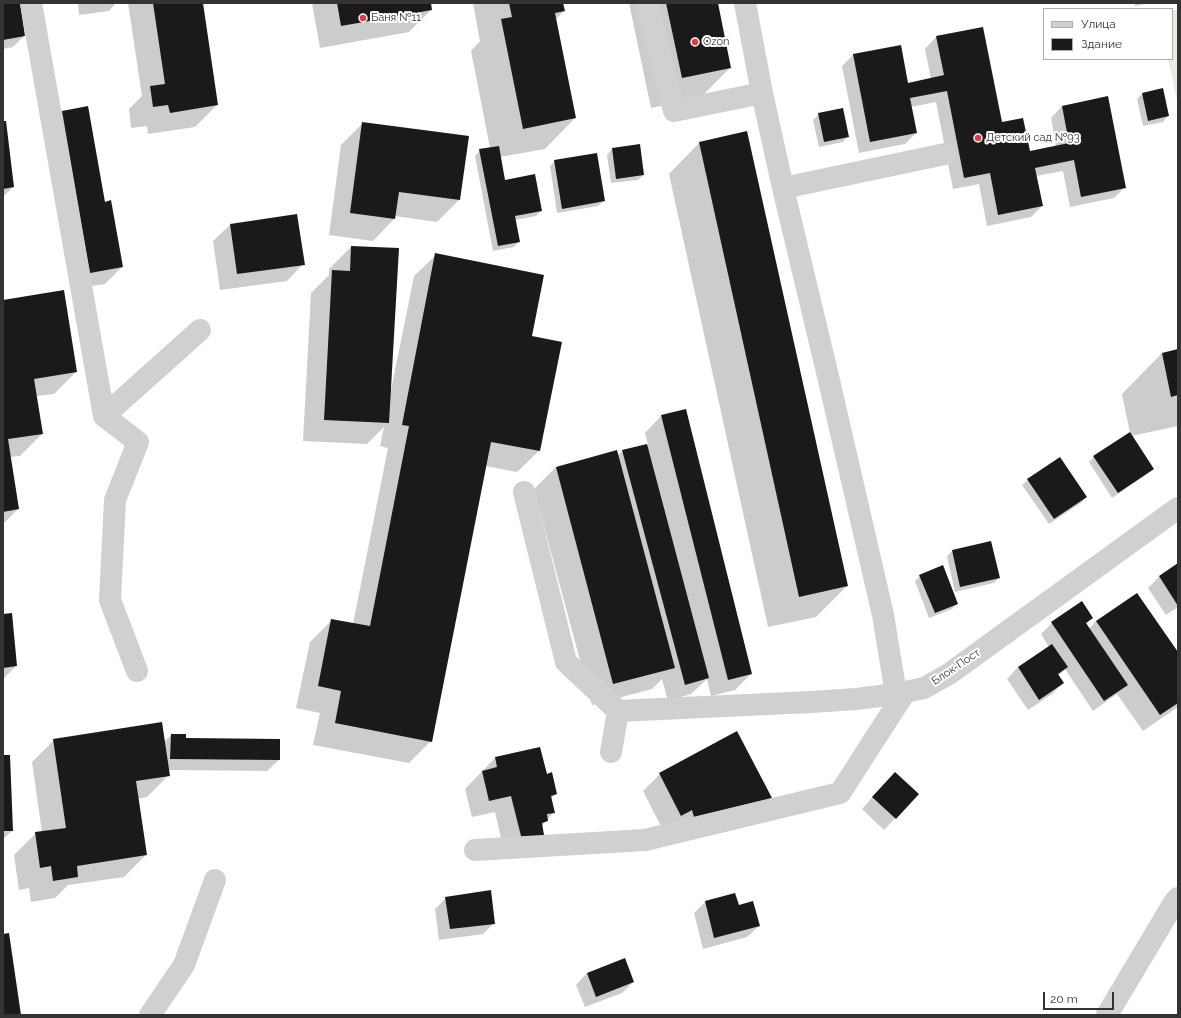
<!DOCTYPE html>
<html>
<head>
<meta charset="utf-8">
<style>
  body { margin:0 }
  #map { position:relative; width:1181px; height:1018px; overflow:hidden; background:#fff; font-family:Raleway,sans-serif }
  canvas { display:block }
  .frame { position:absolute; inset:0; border:4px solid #333; pointer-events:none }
  .legend { position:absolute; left:1043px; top:8px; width:130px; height:52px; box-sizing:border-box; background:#fff; border:1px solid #adadad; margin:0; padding:5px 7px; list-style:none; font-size:12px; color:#333 }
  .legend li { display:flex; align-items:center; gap:8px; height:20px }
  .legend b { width:20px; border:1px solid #adadad }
  .scale { position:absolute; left:1043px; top:992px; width:71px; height:18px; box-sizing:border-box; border:2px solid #333; border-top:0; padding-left:5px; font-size:12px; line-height:14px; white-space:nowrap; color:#333; -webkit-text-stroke:3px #fff; paint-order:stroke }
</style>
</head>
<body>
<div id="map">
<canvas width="1181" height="1018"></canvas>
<div class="frame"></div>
<ul class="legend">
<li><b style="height:5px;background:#d0d0d0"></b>Улица</li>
<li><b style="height:11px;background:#1a1a1a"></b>Здание</li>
</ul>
<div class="scale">20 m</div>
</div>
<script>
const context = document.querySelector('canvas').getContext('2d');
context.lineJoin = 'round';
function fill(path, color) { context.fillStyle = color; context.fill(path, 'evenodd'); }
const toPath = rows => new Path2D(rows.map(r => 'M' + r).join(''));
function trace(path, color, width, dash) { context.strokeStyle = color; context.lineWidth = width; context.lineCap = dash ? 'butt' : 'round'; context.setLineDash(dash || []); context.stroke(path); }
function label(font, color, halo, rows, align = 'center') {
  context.font = font + ' Raleway,sans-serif'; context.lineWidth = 4; context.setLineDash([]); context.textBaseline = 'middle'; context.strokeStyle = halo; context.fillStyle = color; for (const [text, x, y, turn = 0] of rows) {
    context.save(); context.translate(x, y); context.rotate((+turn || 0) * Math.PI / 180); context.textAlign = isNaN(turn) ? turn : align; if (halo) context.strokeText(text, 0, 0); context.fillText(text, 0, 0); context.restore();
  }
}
const green = toPath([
  [1178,9,1178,104,1168,59,1172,59,1172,11]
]);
const shadow = toPath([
  [3,3,19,3,24,36,13,47,3,49],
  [78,3,116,3,109,11,79,15],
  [128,3,202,3,217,105,195,127,148,134,147,126,131,128,129,109,142,96],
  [312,3,430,3,431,10,409,32,320,48],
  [473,3,562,3,564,11,556,19,575,118,545,149,500,157,504,181,541,211,536,216,515,220,519,242,514,247,493,251,475,156,480,150,490,148,471,51,480,41],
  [629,3,717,3,730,68,700,98,651,108],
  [1135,3,1149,3,1135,6],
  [936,37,1001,123,1030,152,1056,147,1051,118,1062,106,1107,97,1125,187,1114,198,1070,207,1063,171,1036,176,1042,206,1031,217,987,226,979,184,953,189,936,102,911,107,916,133,905,144,859,153,842,66,853,55,900,46,907,84,931,79,925,49],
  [1142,94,1168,116,1163,122,1143,126,1137,99],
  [88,107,104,203,122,267,105,284,73,289,45,128,62,111],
  [819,114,848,136,843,142,819,147,813,120],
  [3,122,13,187,3,197],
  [363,123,467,137,459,200,437,222,395,216,394,219,373,241,329,235,341,145],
  [699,143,847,586,816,617,768,627,669,174],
  [612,149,643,175,638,180,611,183,607,155],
  [555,161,604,201,598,206,557,213,550,166],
  [296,215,303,264,287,281,220,290,213,241,230,225],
  [351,247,390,390,391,390,414,276,436,255,531,336,539,451,517,472,485,466,431,741,409,763,313,745,320,713,296,708,310,642,332,620,353,624,388,448,380,446,384,427,367,444,303,441,311,293,329,275,329,269],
  [3,301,76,372,54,394,36,396,42,434,20,456,10,457,18,509,3,524],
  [1178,350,1178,426,1131,436,1153,469,1147,474,1112,498,1089,462,1094,457,1130,433,1122,394,1162,353],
  [661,416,751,674,735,690,711,696,707,679,691,694,668,701,662,679,652,689,592,705,534,489,556,467,616,452,617,456,622,451,648,445,645,433],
  [1060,458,1086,497,1081,503,1049,524,1022,485,1028,480],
  [991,542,999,578,994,583,955,592,947,556,952,551],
  [1178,565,1178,607,1166,615,1148,588,1159,577],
  [920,576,957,604,952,609,929,618,915,581],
  [1137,594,1178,654,1178,707,1143,731,1117,694,1093,711,1065,669,1058,676,1063,683,1052,694,1028,710,1007,679,1018,667,1049,647,1041,634,1052,623,1092,618,1086,624,1089,629,1096,621],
  [3,615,16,666,3,679],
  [171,735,184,739,279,760,267,771,168,770,169,775,147,797,138,799,146,855,124,877,68,885,55,898,31,902,29,888,19,890,14,855,36,833,42,832,32,762,54,740,164,742],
  [540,748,546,775,556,794,550,799,554,812,541,827,505,856,495,812,472,817,465,789,495,758],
  [3,756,12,831,3,839],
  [660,774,771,798,754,815,664,832,643,791],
  [884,784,918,794,884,830,862,809],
  [446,898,494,923,483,934,439,940,435,909],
  [705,902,738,906,759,926,747,937,703,949,694,913],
  [587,973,633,982,622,993,585,1007,576,985]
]);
const building = toPath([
  [3,3,20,3,25,36,3,40],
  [153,3,203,3,218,105,170,113,168,105,153,107,150,86,165,84],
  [337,3,431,3,432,10,341,26],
  [509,3,563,3,565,11,555,13,576,118,523,129,501,19,512,17],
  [666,3,718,3,731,68,682,78],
  [983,27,1002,122,1023,118,1030,151,1069,143,1062,106,1108,96,1126,188,1081,197,1074,160,1035,168,1043,206,998,215,990,173,964,178,947,91,910,98,917,133,870,142,853,54,901,45,908,83,944,75,936,36],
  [1163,88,1169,116,1148,121,1142,93],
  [88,106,105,202,111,200,123,267,90,273,62,111],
  [843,108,849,137,824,142,818,113],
  [3,121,6,121,14,187,3,189],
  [362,122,469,136,460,200,399,192,395,219,350,213],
  [747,131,848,586,799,597,699,142],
  [640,144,644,175,616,179,612,148],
  [499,146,505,180,535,174,542,211,515,216,520,242,498,246,479,149],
  [597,153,605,201,562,209,554,160],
  [297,214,305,265,237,274,230,224],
  [351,246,399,248,389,423,324,420,332,270,350,271],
  [435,253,544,275,532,336,562,342,540,451,491,442,432,742,335,723,341,691,318,686,331,619,370,626,409,426,402,425],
  [64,290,77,372,34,379,43,434,8,439,19,509,3,512,3,300],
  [1178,349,1178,395,1171,397,1162,353],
  [686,409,752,674,728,680,661,415],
  [1130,432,1154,469,1118,493,1093,456],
  [647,444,709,678,685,685,622,450],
  [617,450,675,668,613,684,556,467],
  [1060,457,1087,497,1054,519,1027,479],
  [991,541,1000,578,960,587,952,550],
  [1178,563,1178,606,1159,576],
  [943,565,958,604,935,613,919,575],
  [1137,593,1178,652,1178,703,1160,715,1096,621],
  [1082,601,1093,618,1086,623,1128,685,1104,701,1051,622],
  [12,613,17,666,3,668,3,614],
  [1052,644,1068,667,1058,674,1064,683,1039,700,1018,667],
  [162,722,170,776,136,781,147,855,77,866,78,877,53,881,51,866,40,868,35,832,66,828,53,739],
  [737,731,772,798,694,817,692,810,681,816,659,773],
  [171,734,186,734,186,738,280,739,280,760,170,759],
  [540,747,547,774,552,772,557,794,551,796,555,813,547,814,548,821,542,823,544,835,522,840,511,796,489,801,482,771,497,767,495,757],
  [3,755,10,755,13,831,3,831],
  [895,772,919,794,896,819,872,797],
  [491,890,495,924,450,929,445,897],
  [735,893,739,905,753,901,760,926,714,938,705,901],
  [9,933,21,1015,3,1015,3,934],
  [625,958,634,982,596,997,587,973]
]);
const minor = toPath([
  [31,3,104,416,200,330],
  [647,3,674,111,762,93],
  [745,3,762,93,783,188,827,372,883,615,896,694],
  [783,188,945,154],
  [104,416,138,442,115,500,110,600,137,671],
  [524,492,566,662,618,711,611,752],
  [618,711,811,702,856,699,896,694,924,688,949,674,1178,508],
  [475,850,645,840,840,793,905,692],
  [150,1015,184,965,215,880],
  [1107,1015,1175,901,1178,898]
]);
const markers = [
  [363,18,4,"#e63946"],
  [695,42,4,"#e63946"],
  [978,138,4,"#e63946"]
];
const poiNames = [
  ["Баня №11",371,18],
  ["Ozon",703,42],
  ["Детский сад №93",986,138]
];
const streetNames = [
  ["Блок-Пост",956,667,-34]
];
fill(green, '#e6ecdf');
fill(shadow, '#0003');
fill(building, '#1a1a1a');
trace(minor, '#d0d0d0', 22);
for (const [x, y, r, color] of markers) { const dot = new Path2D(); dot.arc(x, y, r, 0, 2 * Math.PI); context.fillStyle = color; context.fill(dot); trace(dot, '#fff', 1.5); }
label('11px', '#333', '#fff', poiNames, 'left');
label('11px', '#333', '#fff', streetNames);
</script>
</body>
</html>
